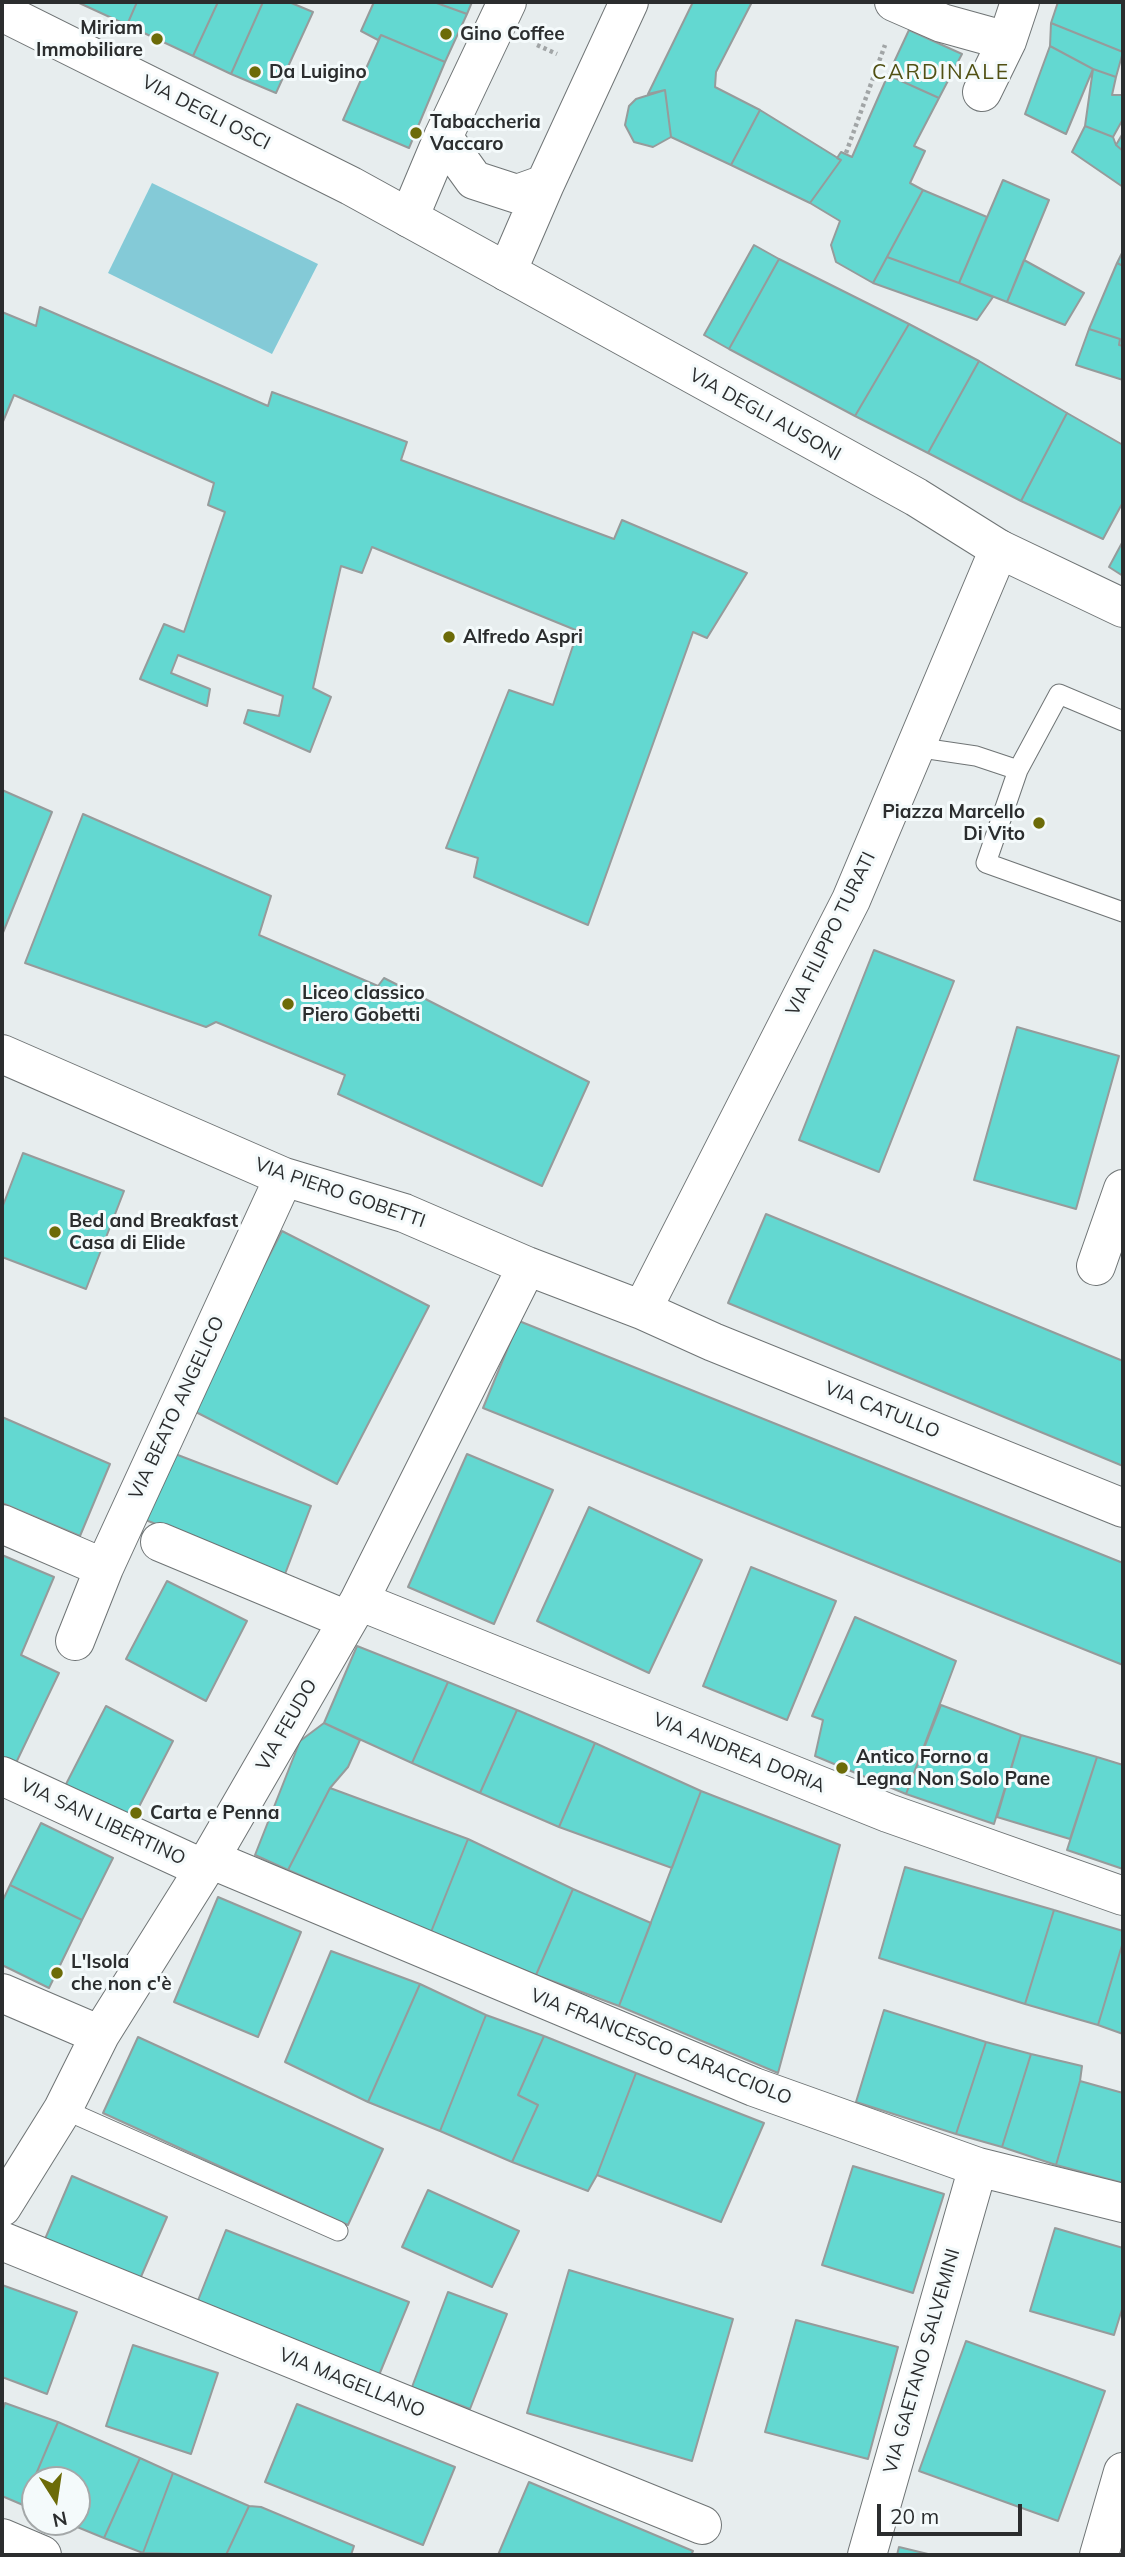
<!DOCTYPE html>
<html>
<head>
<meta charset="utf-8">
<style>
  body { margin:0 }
  #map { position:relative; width:1125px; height:2557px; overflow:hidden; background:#e7edee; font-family:Mulish,sans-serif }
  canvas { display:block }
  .frame { position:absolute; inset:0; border:4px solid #2b2d2e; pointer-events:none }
  .north { position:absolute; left:21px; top:2466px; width:70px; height:70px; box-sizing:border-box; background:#f4fafb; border:2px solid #a4a8a9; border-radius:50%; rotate:168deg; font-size:19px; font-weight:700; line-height:28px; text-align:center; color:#2b2d2e }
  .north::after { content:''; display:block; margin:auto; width:24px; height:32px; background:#6c6b08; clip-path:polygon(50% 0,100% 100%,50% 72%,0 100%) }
  .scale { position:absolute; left:877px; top:2504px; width:145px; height:32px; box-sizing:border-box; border:4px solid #2b2d2e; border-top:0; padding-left:9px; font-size:21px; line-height:24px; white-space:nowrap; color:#2b2d2e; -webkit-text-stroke:5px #f4fafb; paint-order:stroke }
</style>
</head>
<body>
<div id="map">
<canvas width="1125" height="2557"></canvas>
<div class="frame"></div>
<div class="north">N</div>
<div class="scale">20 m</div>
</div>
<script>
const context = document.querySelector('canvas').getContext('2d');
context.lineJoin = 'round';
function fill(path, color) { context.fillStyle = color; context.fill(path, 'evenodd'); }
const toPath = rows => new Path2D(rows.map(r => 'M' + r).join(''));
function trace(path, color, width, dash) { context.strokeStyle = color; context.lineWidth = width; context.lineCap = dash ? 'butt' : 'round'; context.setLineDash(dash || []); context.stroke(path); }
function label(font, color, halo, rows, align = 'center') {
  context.font = font + ' Mulish,sans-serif'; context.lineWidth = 6; context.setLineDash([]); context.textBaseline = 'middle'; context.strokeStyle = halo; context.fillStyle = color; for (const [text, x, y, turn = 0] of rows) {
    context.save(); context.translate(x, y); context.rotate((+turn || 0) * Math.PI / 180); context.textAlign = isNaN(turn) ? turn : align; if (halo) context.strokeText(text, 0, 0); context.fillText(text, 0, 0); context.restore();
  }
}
const green = toPath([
  [152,183,318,264,272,354,108,273]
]);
const building = toPath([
  [77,2,137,2,127,25,77,2],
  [137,2,218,2,193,56,127,25,137,2],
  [218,2,263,2,231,74,193,56,218,2],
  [263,2,289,2,313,12,276,93,231,74,263,2],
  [374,2,434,2,467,14,445,62,381,35,378,40,361,31,374,2],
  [434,2,472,2,467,14,434,2],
  [693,2,752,2,716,72,715,87,760,110,731,165,671,137,665,90,648,94,693,2],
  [1058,2,1123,2,1123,52,1051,23,1058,2],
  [1051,23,1123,52,1116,77,1093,69,1050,46,1051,23],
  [909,30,962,54,939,98,888,75,909,30],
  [381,35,445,62,409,148,343,120,381,35],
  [1050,46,1093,69,1066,134,1025,114,1050,46],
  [1093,69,1116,77,1112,95,1123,95,1123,119,1113,137,1085,126,1093,69],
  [888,75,939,98,914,146,925,151,910,183,923,190,873,283,836,262,831,245,840,221,810,203,841,160,837,158,841,152,852,157,888,75],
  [665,90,671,137,653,147,634,142,625,125,629,106,636,99,665,90],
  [760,110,841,160,810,203,731,165,760,110],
  [1085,126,1113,137,1116,145,1123,151,1123,187,1072,152,1085,126],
  [1123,133,1123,151,1116,145,1123,133],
  [1003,180,1049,200,1007,302,959,283,1003,180],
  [923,190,987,217,959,283,887,257,923,190],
  [754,245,779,259,729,349,704,335,754,245],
  [1123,251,1123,266,1117,263,1123,251],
  [887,257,959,283,993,297,977,320,873,283,887,257],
  [779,259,909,324,855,416,729,349,779,259],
  [1024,260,1084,293,1065,325,1007,302,1024,260],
  [1117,263,1123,266,1123,346,1119,345,1120,339,1089,329,1117,263],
  [40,307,268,406,272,392,407,442,401,460,614,539,622,520,747,573,707,638,693,632,588,925,474,877,478,858,446,848,509,690,553,705,578,631,372,547,362,573,341,566,313,688,331,697,310,752,244,723,248,710,279,716,283,696,178,655,171,673,210,689,207,706,140,679,164,624,184,632,225,512,208,505,214,483,14,395,2,424,2,312,36,326,40,307],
  [909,324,979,361,928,453,855,416,909,324],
  [1089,329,1120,339,1119,345,1123,346,1123,380,1076,365,1089,329],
  [979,361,1067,413,1021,501,928,453,979,361],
  [1067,413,1123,445,1123,502,1103,539,1021,501,1067,413],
  [1123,541,1123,576,1109,567,1123,541],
  [2,790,52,812,2,935,2,790],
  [83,814,271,896,259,935,378,986,384,978,589,1082,542,1186,338,1094,345,1075,216,1022,206,1027,25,963,83,814],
  [874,950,954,981,879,1172,799,1140,874,950],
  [1017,1027,1119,1056,1076,1209,974,1180,1017,1027],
  [23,1153,124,1191,86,1289,2,1257,2,1208,23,1153],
  [766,1214,1123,1361,1123,1466,728,1303,766,1214],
  [282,1231,429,1306,337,1484,190,1409,282,1231],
  [519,1321,1123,1563,1123,1665,483,1408,519,1321],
  [2,1417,110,1464,80,1536,2,1503,2,1417],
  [170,1452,311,1506,285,1574,143,1519,170,1452],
  [467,1454,553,1490,494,1624,408,1587,467,1454],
  [589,1507,702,1560,649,1673,537,1621,589,1507],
  [2,1555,54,1577,21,1655,59,1673,15,1765,2,1759,2,1555],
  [751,1567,836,1601,787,1720,703,1686,751,1567],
  [167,1581,247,1621,206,1701,126,1659,167,1581],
  [855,1617,956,1661,906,1794,815,1756,823,1720,812,1716,855,1617],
  [357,1646,448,1682,412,1763,324,1723,357,1646],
  [448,1682,517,1710,480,1793,412,1763,448,1682],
  [941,1705,1021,1735,994,1824,906,1794,941,1705],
  [106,1706,173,1741,129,1826,62,1792,106,1706],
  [517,1710,595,1743,559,1827,480,1793,517,1710],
  [324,1723,360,1740,348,1767,330,1788,288,1870,255,1855,300,1741,324,1723],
  [1021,1735,1097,1757,1070,1839,997,1817,1021,1735],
  [595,1743,701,1791,672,1868,559,1827,595,1743],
  [1097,1757,1123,1765,1123,1869,1067,1850,1097,1757],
  [330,1788,468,1839,431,1932,288,1870,330,1788],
  [701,1791,840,1845,778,2073,619,2006,701,1791],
  [41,1823,113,1858,82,1920,10,1885,41,1823],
  [468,1839,573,1889,536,1975,431,1932,468,1839],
  [905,1867,1054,1910,1025,2004,879,1958,905,1867],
  [10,1885,82,1920,49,1988,2,1965,2,1902,10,1885],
  [573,1889,651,1923,619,2006,536,1975,573,1889],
  [218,1897,301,1932,258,2037,174,2002,218,1897],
  [1054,1910,1123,1931,1123,1942,1098,2025,1025,2004,1054,1910],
  [1123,1942,1123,2034,1098,2025,1123,1942],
  [331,1951,420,1984,368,2102,285,2062,331,1951],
  [420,1984,486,2015,440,2131,368,2102,420,1984],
  [884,2010,986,2042,956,2134,856,2102,884,2010],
  [486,2015,544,2036,518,2095,538,2105,512,2162,440,2131,486,2015],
  [544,2036,636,2073,597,2175,588,2191,512,2162,538,2105,518,2095,544,2036],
  [138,2037,383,2149,348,2225,103,2113,138,2037],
  [986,2042,1031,2054,1002,2147,956,2134,986,2042],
  [1031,2054,1082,2066,1080,2081,1056,2165,1002,2147,1031,2054],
  [636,2073,764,2123,721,2222,597,2175,636,2073],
  [1080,2081,1123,2093,1123,2183,1056,2165,1080,2081],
  [853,2166,944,2194,913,2293,822,2265,853,2166],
  [72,2176,167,2217,140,2279,45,2239,72,2176],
  [428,2190,519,2231,492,2287,402,2247,428,2190],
  [1055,2228,1123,2248,1123,2306,1114,2335,1030,2311,1055,2228],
  [226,2230,409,2302,377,2380,195,2308,226,2230],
  [569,2270,733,2319,692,2461,527,2413,569,2270],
  [2,2285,77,2312,47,2394,2,2377,2,2285],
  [448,2292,507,2314,470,2409,412,2387,448,2292],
  [796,2320,898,2347,868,2459,765,2432,796,2320],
  [966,2341,1105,2391,1058,2521,919,2471,966,2341],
  [133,2345,218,2373,191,2454,106,2426,133,2345],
  [5,2403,58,2422,23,2505,2,2496,2,2413,5,2403],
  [297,2404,455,2467,423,2545,265,2482,297,2404],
  [58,2422,140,2458,104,2538,65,2522,77,2522,77,2480,35,2480,35,2510,23,2505,58,2422],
  [140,2458,173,2473,143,2553,104,2538,140,2458],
  [173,2473,249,2506,226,2555,143,2553,173,2473],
  [529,2482,693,2551,691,2555,498,2555,529,2482],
  [249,2506,261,2507,354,2546,351,2555,226,2555,249,2506],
  [899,2547,932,2555,897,2555,899,2547]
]);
const path = toPath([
  [537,45,557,54],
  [846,153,885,45]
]);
const lane = toPath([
  [1123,721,1059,694,1018,770,986,863,1123,912],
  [915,747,976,756,1018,770],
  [63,2109,338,2231]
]);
const street = toPath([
  [894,2,942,23,1007,41],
  [982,92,1007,41,1020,2],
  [443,137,474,180,517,194,545,184],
  [409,218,443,137,507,2],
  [507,272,545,184,629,2],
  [2,1054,284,1177,404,1213,527,1266,642,1310,713,1342,1123,1508],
  [1096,1266,1123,1189],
  [642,1310,851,900,999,549],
  [2,1524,104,1568],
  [160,1542,347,1620],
  [359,1601,888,1813,1123,1896],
  [75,1641,104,1568,284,1177],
  [2,1776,204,1869],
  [210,1859,754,2087,978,2167,1123,2203],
  [2,1993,100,2035],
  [2,2207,63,2109,100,2035,204,1869,359,1601,527,1266],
  [2,2241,702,2525],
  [2,2538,42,2555],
  [867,2555,978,2167],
  [1099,2555,1123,2472]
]);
const secondary = toPath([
  [2,12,351,186,916,497,999,549,1123,608]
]);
const markers = [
  [446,34,7,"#6c6b08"],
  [157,39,7,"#6c6b08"],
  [255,72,7,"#6c6b08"],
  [416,133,7,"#6c6b08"],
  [449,637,7,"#6c6b08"],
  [1039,823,7,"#6c6b08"],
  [288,1004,7,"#6c6b08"],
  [55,1232,7,"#6c6b08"],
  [842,1768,7,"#6c6b08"],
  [136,1813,7,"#6c6b08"],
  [57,1973,7,"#6c6b08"]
];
const poiNames = [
  ["Miriam",143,28,"right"],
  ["Immobiliare",143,50,"right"],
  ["Gino Coffee",460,34],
  ["Da Luigino",269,72],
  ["Tabaccheria",430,122],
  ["Vaccaro",430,144],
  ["Alfredo Aspri",463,637],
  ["Piazza Marcello",1025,812,"right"],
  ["Di Vito",1025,834,"right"],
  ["Liceo classico",302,993],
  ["Piero Gobetti",302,1015],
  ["Bed and Breakfast",69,1221],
  ["Casa di Elide",69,1243],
  ["Antico Forno a",856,1757],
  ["Legna Non Solo Pane",856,1779],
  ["Carta e Penna",150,1813],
  ["L'Isola",71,1962],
  ["che non c'è",71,1984]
];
const streetNames = [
  ["VIA DEGLI OSCI",206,113,27],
  ["VIA DEGLI AUSONI",765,415,29],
  ["VIA FILIPPO TURATI",831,934,-64],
  ["VIA PIERO GOBETTI",340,1193,19],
  ["VIA BEATO ANGELICO",177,1408,-65],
  ["VIA CATULLO",882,1410,22],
  ["VIA FEUDO",287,1725,-60],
  ["VIA ANDREA DORIA",739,1753,22],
  ["VIA SAN LIBERTINO",103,1822,25],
  ["VIA FRANCESCO CARACCIOLO",661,2047,22],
  ["VIA GAETANO SALVEMINI",922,2361,-74],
  ["VIA MAGELLANO",352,2383,22]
];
const neighbourhoodNames = [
  ["CARDINALE",941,73]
];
fill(green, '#84cad7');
fill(building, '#63d8d1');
trace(building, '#969b9b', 2);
trace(lane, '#6f7475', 21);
trace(street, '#6f7475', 40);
trace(secondary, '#6f7475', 40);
trace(path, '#a1a5a6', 4.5, [3.5, 3.5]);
trace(lane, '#fff', 19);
trace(street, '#fff', 38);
trace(secondary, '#fff', 38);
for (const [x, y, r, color] of markers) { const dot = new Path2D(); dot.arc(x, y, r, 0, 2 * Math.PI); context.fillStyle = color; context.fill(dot); trace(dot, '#f4fafb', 2.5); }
label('bold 19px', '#2b2d2e', '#f4fafb', poiNames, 'left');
label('19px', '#2b2d2e', '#f4fafb', streetNames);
context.letterSpacing = '2px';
label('21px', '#515013', '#f4fafb', neighbourhoodNames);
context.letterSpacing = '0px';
</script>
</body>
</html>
